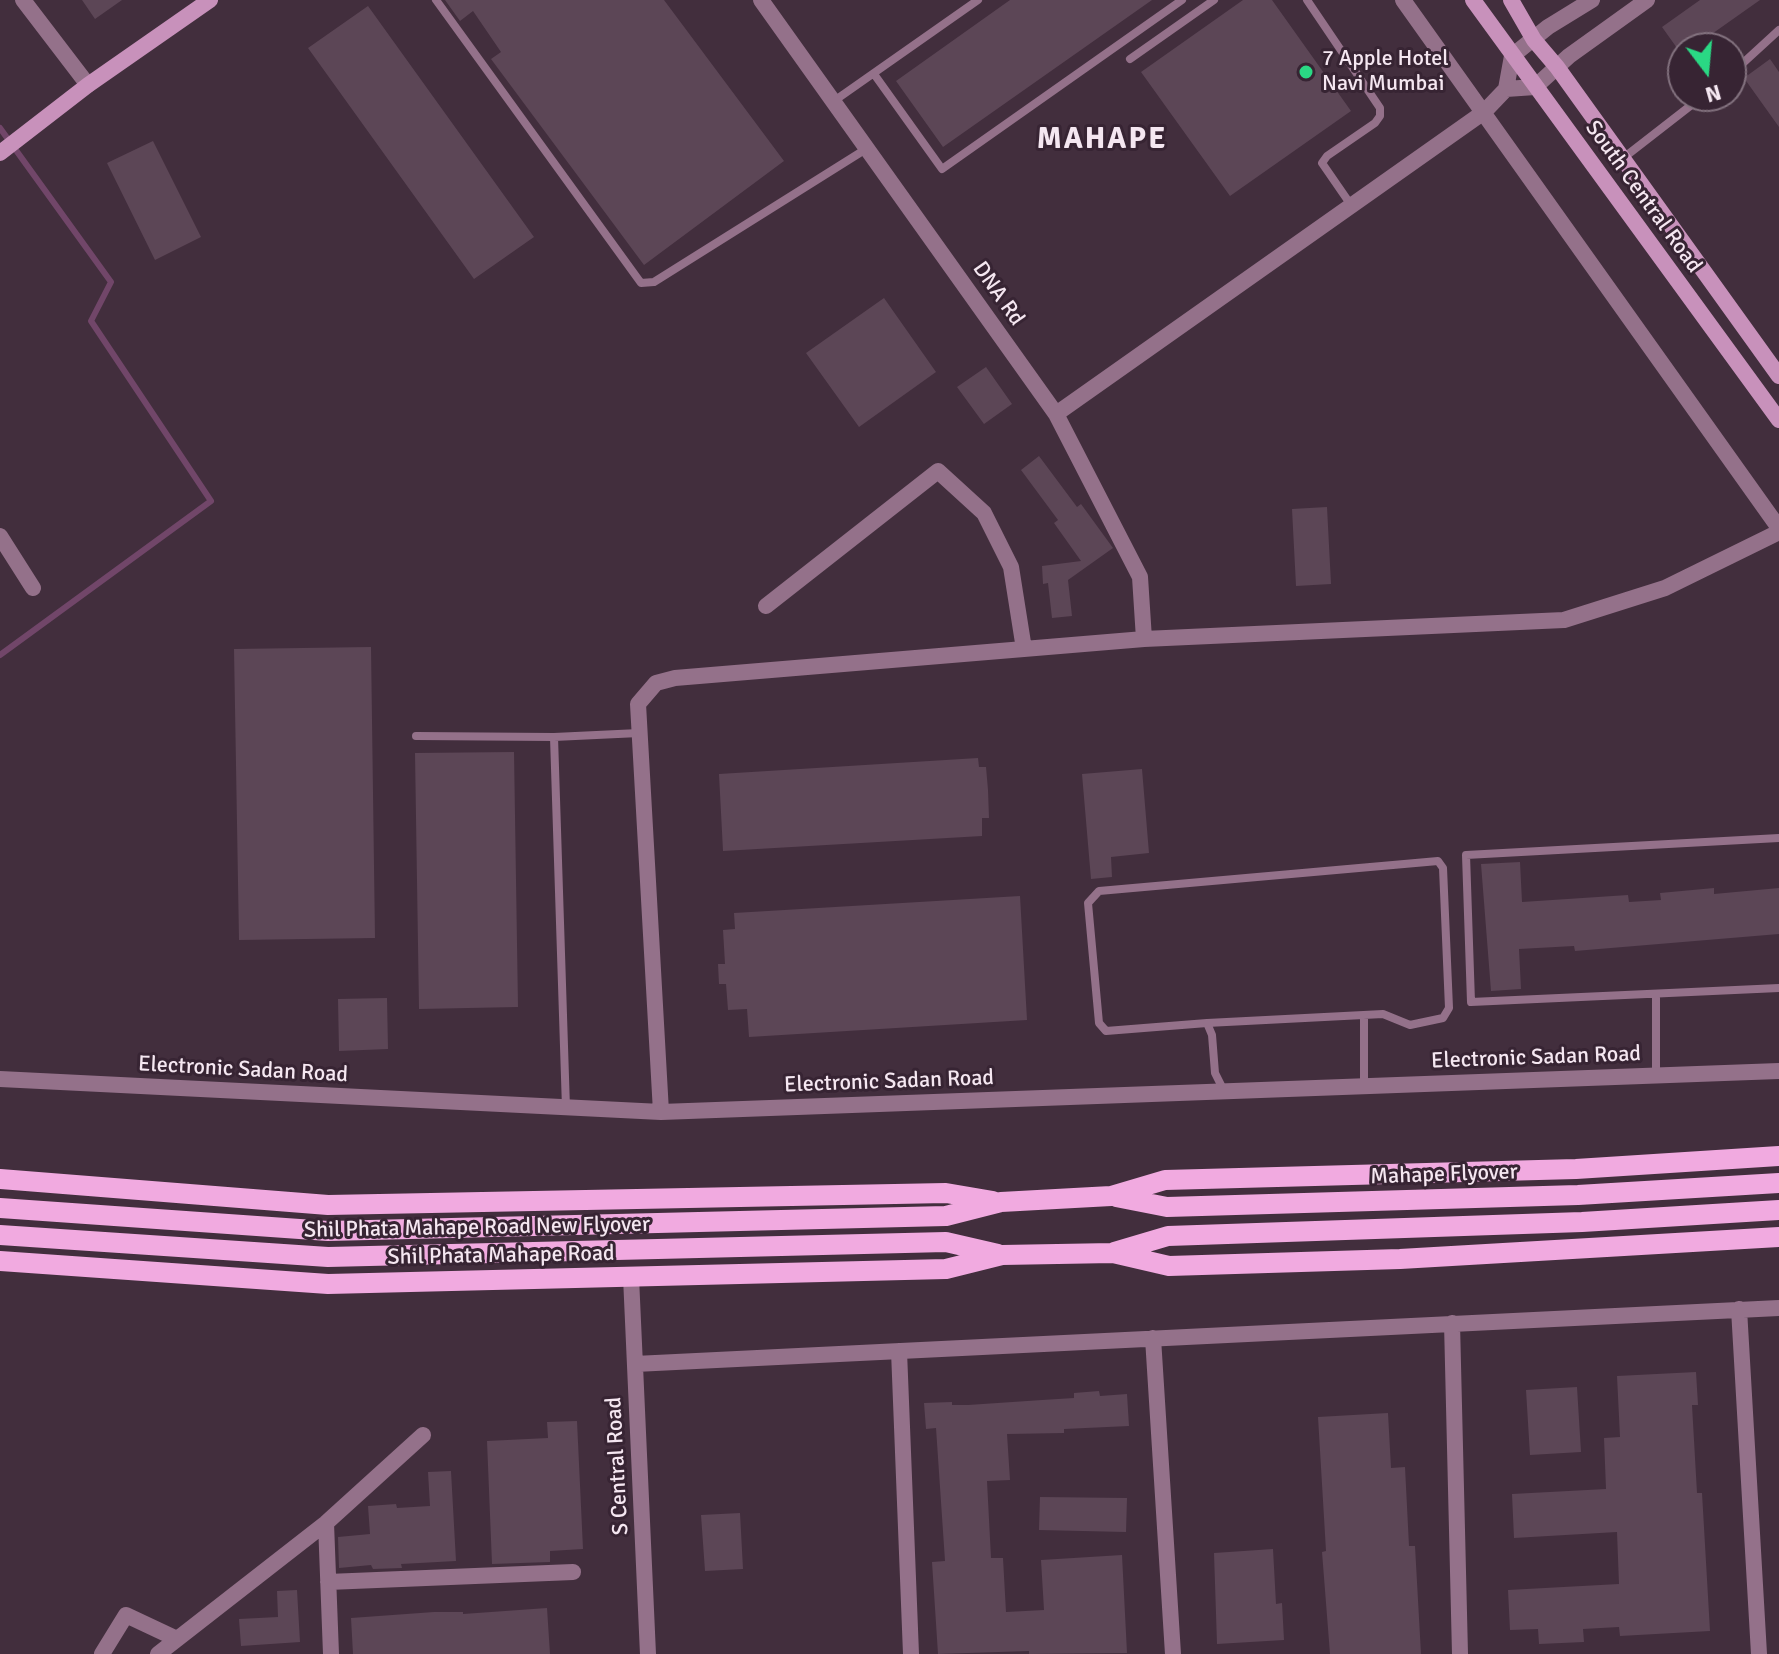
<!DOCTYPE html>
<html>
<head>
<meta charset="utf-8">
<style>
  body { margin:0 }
  #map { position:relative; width:1779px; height:1654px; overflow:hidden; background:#422e3d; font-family:Signika,sans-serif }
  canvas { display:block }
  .north { position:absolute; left:1667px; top:32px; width:80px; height:80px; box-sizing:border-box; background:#372433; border:2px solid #83727f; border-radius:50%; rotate:164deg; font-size:22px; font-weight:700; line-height:32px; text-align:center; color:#f5e7f1 }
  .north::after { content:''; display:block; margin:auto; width:28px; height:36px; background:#2ad884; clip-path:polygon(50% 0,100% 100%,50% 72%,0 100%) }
</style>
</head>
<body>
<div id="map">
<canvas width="1779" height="1654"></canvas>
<div class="north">N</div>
</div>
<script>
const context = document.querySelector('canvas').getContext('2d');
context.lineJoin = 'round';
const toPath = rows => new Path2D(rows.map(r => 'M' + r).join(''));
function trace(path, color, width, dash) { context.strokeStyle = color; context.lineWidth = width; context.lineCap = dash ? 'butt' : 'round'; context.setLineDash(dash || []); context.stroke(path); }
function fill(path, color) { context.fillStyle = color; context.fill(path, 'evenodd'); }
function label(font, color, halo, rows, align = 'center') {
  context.font = font + ' Signika,sans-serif'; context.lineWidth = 6; context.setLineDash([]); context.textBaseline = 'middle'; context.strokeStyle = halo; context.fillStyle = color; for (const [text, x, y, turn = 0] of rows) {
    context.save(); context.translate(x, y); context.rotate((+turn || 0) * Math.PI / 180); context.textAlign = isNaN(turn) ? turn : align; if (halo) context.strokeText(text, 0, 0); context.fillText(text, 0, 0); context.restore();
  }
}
const stream = toPath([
  [0,128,111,282,91,321,211,501,0,655]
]);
const building = toPath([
  [82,0,122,0,95,19],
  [445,0,664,0,784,161,644,265,491,59,501,52,473,11,460,21],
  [1010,0,1152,0,943,147,896,81],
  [1243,0,1272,0,1351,111,1230,196,1141,72],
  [1700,0,1760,0,1692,48,1683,48,1682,55,1662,27],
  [368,6,534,237,474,279,308,48],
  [1770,59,1779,72,1779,127,1744,78],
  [153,141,201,237,155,260,107,163],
  [884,298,936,372,859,427,806,353],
  [986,367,1012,404,984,424,957,387],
  [1039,456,1077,507,1081,504,1113,548,1068,580,1072,616,1052,618,1048,583,1043,584,1042,566,1081,561,1054,523,1058,520,1021,470],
  [1327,507,1331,584,1296,586,1292,509],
  [371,647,375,938,239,940,234,649],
  [514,752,518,1007,419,1009,415,753],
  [978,758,979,767,986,767,988,790,989,818,982,818,982,836,723,851,719,774],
  [1142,769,1149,853,1111,857,1112,877,1091,879,1082,774],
  [1520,862,1522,902,1628,895,1629,902,1661,900,1660,893,1714,888,1714,894,1779,888,1779,934,1575,951,1574,946,1519,949,1521,989,1491,991,1481,864],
  [1020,896,1027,1020,749,1037,747,1009,728,1010,726,984,719,984,718,964,725,964,723,930,735,929,734,913],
  [387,998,388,1049,339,1051,338,999],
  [1696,1372,1698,1405,1692,1405,1697,1493,1702,1493,1710,1631,1620,1636,1619,1627,1583,1629,1584,1642,1539,1644,1538,1629,1510,1630,1508,1590,1619,1584,1617,1532,1514,1538,1512,1494,1606,1489,1604,1438,1620,1437,1617,1376],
  [1577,1387,1581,1452,1530,1455,1526,1390],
  [1099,1391,1100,1396,1127,1394,1129,1426,1064,1429,1064,1433,1007,1434,1010,1480,987,1481,991,1558,1003,1558,1006,1612,1044,1610,1041,1560,1122,1555,1127,1653,1029,1654,1029,1651,938,1654,932,1562,945,1561,936,1428,926,1429,924,1403,952,1402,952,1405,968,1405,1042,1400,1074,1398,1074,1393],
  [1388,1413,1391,1468,1405,1467,1409,1546,1415,1546,1421,1654,1330,1654,1322,1552,1326,1551,1318,1417],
  [577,1421,583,1549,550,1551,550,1562,492,1564,487,1441,548,1438,547,1422],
  [451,1471,456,1561,401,1564,402,1568,373,1569,371,1565,339,1568,338,1537,370,1534,368,1506,396,1504,397,1508,430,1506,428,1472],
  [1040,1497,1127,1498,1126,1532,1039,1530],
  [740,1513,743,1569,705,1571,701,1515],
  [1273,1549,1276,1604,1282,1603,1284,1640,1217,1644,1214,1553],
  [297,1590,300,1642,241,1646,239,1619,278,1617,277,1591],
  [547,1608,550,1654,353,1654,351,1618,434,1612,463,1612,463,1614]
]);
const lane = toPath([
  [436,0,641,283,654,282,866,149],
  [1307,0,1380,108,1380,116,1375,123,1327,156,1322,163,1351,205],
  [1130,59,1214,0],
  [874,74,942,169,1182,0],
  [1731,74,1779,30],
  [834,101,978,0],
  [1622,159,1703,96],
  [416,736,554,737,639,733],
  [554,737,566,1108],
  [1779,838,1466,855,1471,1002,1779,988],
  [1364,1015,1364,1086],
  [1207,1023,1383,1014,1410,1025,1443,1018,1449,1008,1443,868,1438,861,1099,891,1088,903,1099,1023,1106,1031,1207,1023,1212,1035,1215,1073,1224,1091],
  [1656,1076,1656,994]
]);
const street = toPath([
  [23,0,88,85],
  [761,0,1056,414,1140,577,1144,639],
  [1403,0,1779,528],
  [1506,89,1535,87,1569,56,1647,0],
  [1056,414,1484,112,1506,89,1512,56,1548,27,1592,0],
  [0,536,33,588],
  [766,606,938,471,984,513,1011,567,1024,649],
  [0,1079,661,1112,1779,1071],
  [661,1112,638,704,656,683,675,678,1144,639,1564,620,1665,588,1779,532],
  [631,1277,648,1654],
  [1739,1309,1759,1654],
  [1452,1323,1460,1654],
  [1153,1338,1173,1654],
  [899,1351,911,1654],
  [635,1364,1779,1308],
  [326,1523,331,1654],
  [328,1582,573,1572],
  [102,1654,126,1615,177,1639],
  [158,1654,326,1523,423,1435]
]);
const secondary = toPath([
  [1473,0,1779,420],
  [1511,0,1534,40,1557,67,1779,376],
  [0,153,88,85,210,0]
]);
const primary = toPath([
  [0,1179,328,1205,946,1193,993,1201],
  [1116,1197,1167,1207,1578,1195,1779,1183],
  [0,1208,328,1231,946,1216,1001,1202,1111,1196,1165,1180,1576,1169,1779,1156],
  [0,1235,328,1257,946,1242,998,1254],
  [1114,1252,1168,1236,1582,1222,1779,1210],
  [0,1261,328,1284,946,1269,1002,1255,1113,1253,1169,1266,1400,1259,1779,1237]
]);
const markers = [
  [1306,72,8,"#2ad884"]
];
const poiNames = [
  ["7 Apple Hotel",1322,59],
  ["Navi Mumbai",1322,84]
];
const streetNames = [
  ["South Central Road",1643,197,54],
  ["DNA Rd",998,294,55],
  ["Electronic Sadan Road",1536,1058,-2],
  ["Electronic Sadan Road",243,1070,3],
  ["Electronic Sadan Road",889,1082,-2],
  ["Mahape Flyover",1444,1175,-2],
  ["Shil Phata Mahape Road New Flyover",477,1228,-1],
  ["Shil Phata Mahape Road",501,1256,-1],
  ["S Central Road",618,1466,-93]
];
const districtNames = [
  ["MAHAPE",1102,140]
];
trace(stream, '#714669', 6);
fill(building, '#5c4656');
trace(lane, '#94718a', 8);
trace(street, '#94718a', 16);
trace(secondary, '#c891bb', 16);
trace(primary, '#f1aae0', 20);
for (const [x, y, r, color] of markers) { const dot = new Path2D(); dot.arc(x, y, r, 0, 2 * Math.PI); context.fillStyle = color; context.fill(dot); trace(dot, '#372433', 3); }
label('22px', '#f5e7f1', '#372433', poiNames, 'left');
label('22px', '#f5e7f1', '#372433', streetNames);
context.letterSpacing = '2px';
label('bold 30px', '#f5e7f1', '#372433', districtNames);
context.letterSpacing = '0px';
</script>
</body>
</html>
